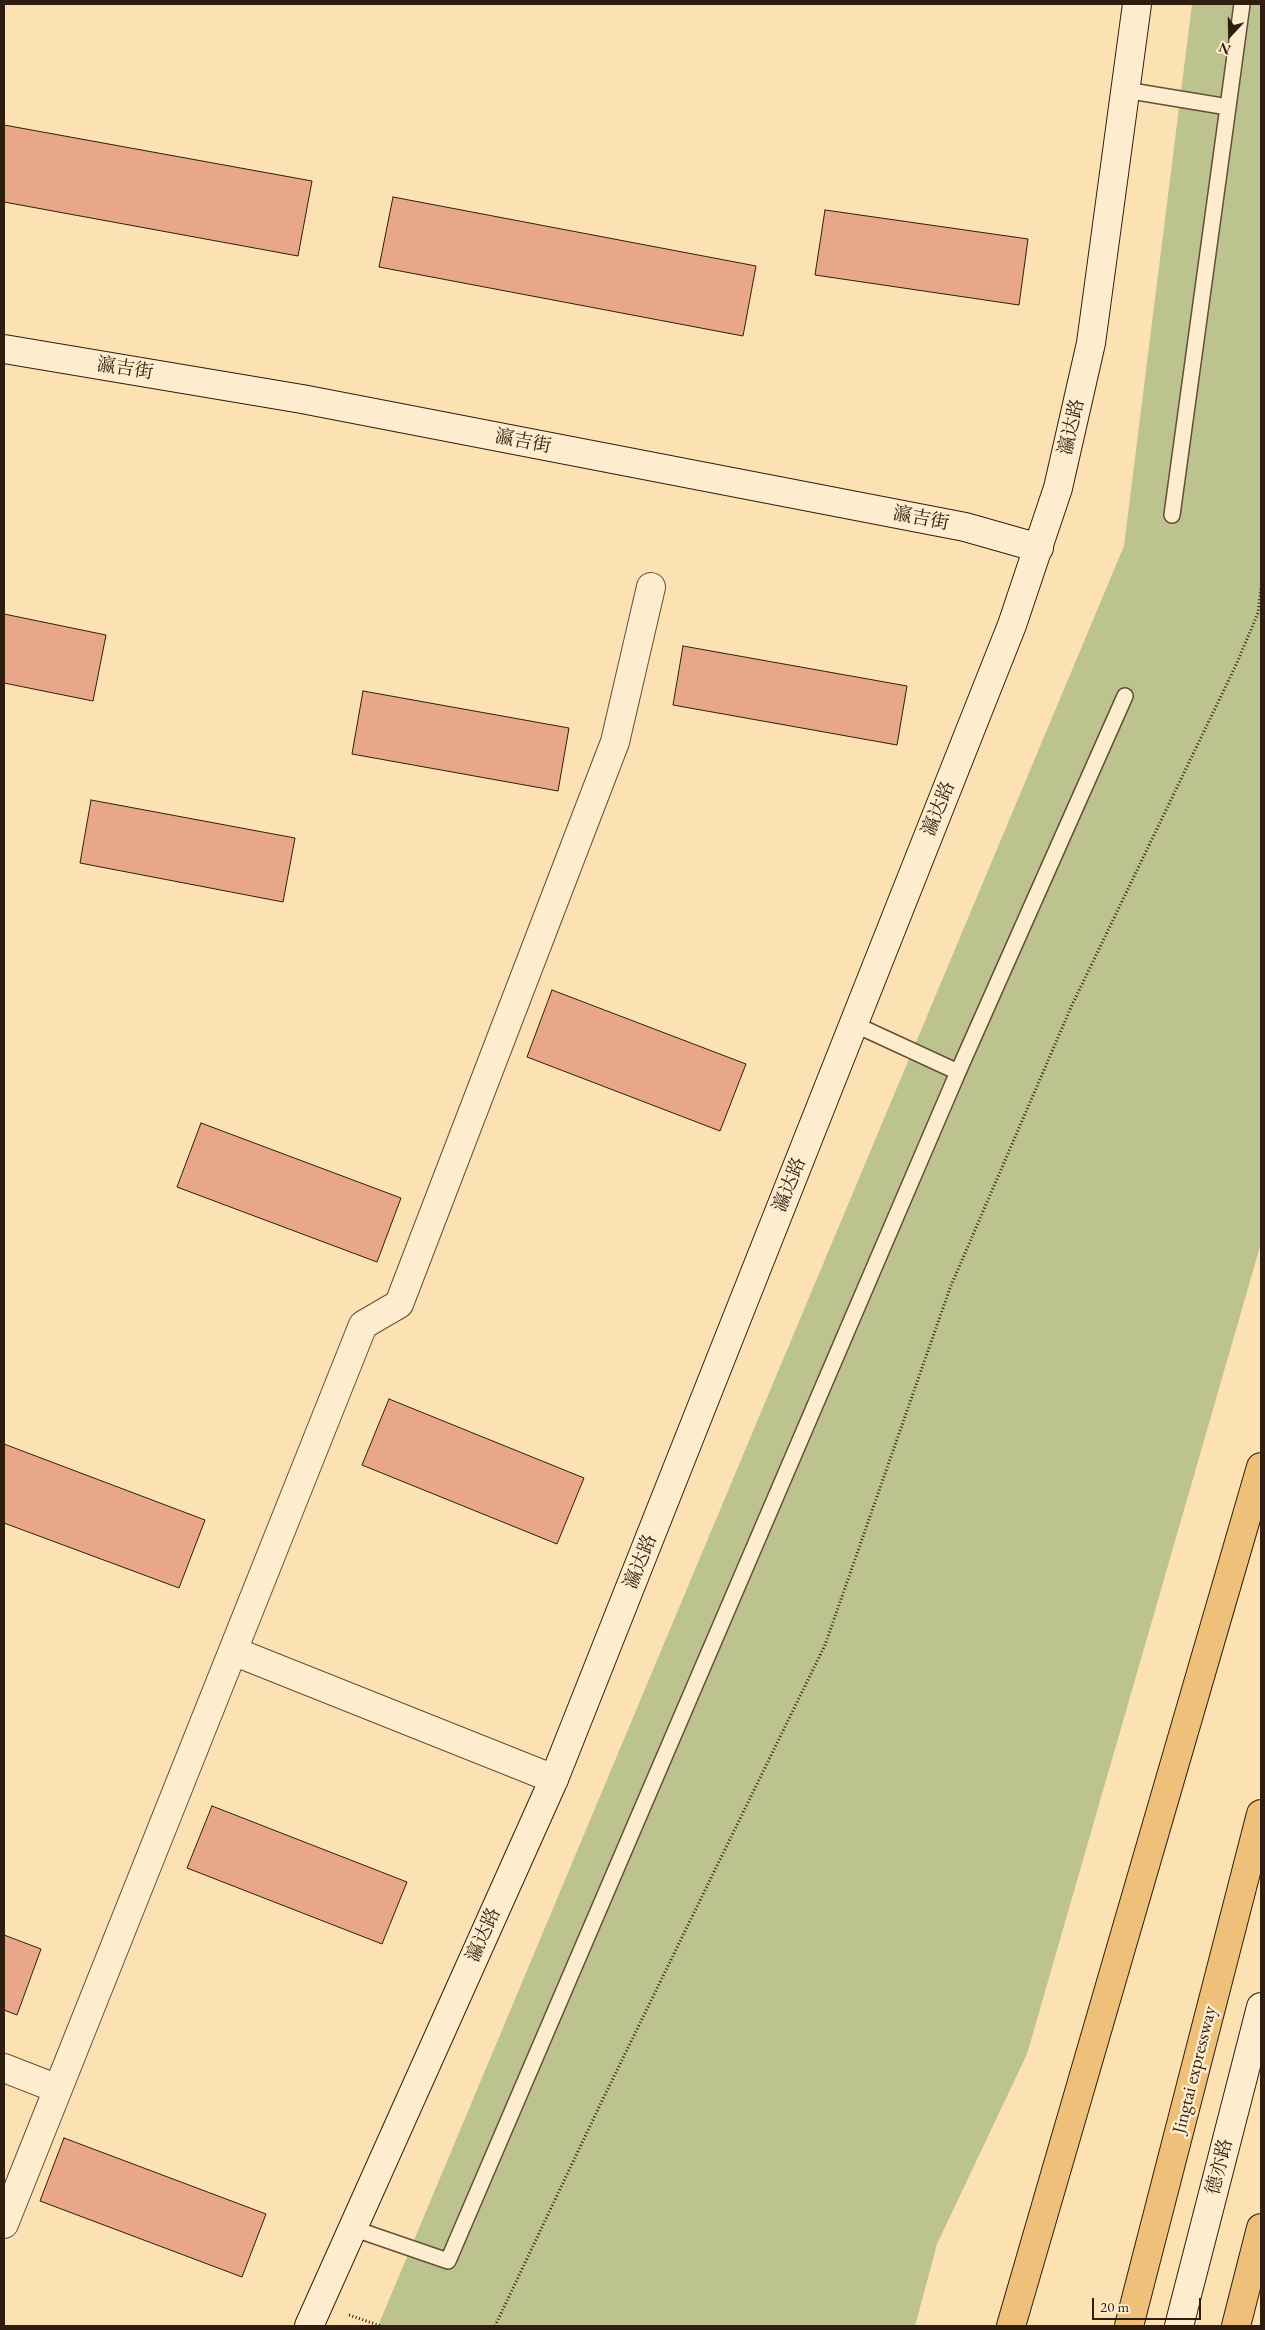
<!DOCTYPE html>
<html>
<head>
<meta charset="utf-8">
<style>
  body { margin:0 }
  #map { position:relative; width:1265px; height:2330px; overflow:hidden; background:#fce1b2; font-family:"EB Garamond",serif }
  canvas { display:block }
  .frame { position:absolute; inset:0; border:5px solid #2f1e0f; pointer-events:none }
  .north { position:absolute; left:1205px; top:10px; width:50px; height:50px; -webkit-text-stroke:4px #fdeccd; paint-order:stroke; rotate:201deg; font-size:14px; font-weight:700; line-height:20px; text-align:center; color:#2f1e0f }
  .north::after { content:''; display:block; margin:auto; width:18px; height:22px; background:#2f1e0f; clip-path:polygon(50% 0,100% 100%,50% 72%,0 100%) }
  .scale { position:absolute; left:1092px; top:2298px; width:109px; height:22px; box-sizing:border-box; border:2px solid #2f1e0f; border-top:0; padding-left:6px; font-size:15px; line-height:18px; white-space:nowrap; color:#2f1e0f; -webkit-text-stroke:4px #fdeccd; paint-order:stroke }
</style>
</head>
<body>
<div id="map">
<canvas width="1265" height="2330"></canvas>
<div class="frame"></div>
<div class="north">N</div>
<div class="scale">20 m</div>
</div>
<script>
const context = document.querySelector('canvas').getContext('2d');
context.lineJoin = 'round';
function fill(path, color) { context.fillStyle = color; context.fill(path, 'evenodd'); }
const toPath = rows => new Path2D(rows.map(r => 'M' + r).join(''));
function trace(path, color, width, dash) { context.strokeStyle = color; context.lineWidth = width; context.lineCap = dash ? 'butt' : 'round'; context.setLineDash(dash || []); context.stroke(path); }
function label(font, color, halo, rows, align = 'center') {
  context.font = font + ' "EB Garamond","Noto Serif SC",serif'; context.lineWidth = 5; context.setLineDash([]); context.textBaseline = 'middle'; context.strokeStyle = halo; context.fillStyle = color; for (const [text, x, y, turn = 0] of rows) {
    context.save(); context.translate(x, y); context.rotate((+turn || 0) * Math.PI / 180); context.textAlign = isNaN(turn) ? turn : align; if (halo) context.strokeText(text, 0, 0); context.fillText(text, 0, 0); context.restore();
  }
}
const green = toPath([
  [1192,4,1261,4,1261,1243,1027,2054,937,2244,915,2326,378,2326,1124,546]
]);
const building = toPath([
  [4,125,312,181,298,256,4,202,4,125],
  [393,197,756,266,743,336,379,267,393,197],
  [825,210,1028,239,1019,305,815,275,825,210],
  [4,614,106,635,93,701,4,683,4,614],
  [683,646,907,686,897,745,673,705,683,646],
  [363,691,569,728,558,791,352,754,363,691],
  [91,800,295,838,283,902,80,863,91,800],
  [552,990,746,1064,720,1131,527,1057,552,990],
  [201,1123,401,1198,377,1262,177,1187,201,1123],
  [389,1399,584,1478,557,1544,362,1465,389,1399],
  [4,1444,205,1520,179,1588,4,1523,4,1444],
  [212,1806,407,1882,382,1944,187,1868,212,1806],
  [4,1935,41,1949,17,2015,4,2010,4,1935],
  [64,2138,266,2214,242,2277,40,2201,64,2138]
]);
const path = toPath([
  [349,2315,381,2326],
  [495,2326,600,2105,825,1645,950,1288,1072,1005,1236,665,1258,613,1261,589]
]);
const lane = toPath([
  [1125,90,1228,107,1172,515],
  [1228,107,1242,4],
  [958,1072,1125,696],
  [352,2228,448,2261,958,1072,854,1024]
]);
const street = toPath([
  [233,1651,554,1779],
  [4,2068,58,2089],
  [4,2224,363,1325,399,1304,615,742,651,587]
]);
const secondary = toPath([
  [4,349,302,399,965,527,1039,548],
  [309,2326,554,1779,1012,625,1058,488,1091,343,1137,4],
  [1179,2326,1261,2007]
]);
const highway = toPath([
  [1011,2326,1261,1467],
  [1129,2326,1261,1814],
  [1236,2326,1261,2228]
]);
const streetNames = [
  ["瀛吉街",125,369,9],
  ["瀛达路",1072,427,-77],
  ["瀛吉街",523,442,11],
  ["瀛吉街",921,519,11],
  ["瀛达路",939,809,-68],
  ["瀛达路",790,1185,-68],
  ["瀛达路",641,1562,-68],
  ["瀛达路",484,1935,-66],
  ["Jingtai expressway",1195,2070,-76],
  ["德亦路",1220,2167,-76]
];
fill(green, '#bcc38f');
fill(building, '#e9a789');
trace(building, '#2f1e0f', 1);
trace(lane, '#624f38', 18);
trace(street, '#624f38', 30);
trace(secondary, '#2f1e0f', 30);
trace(highway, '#2f1e0f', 30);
trace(path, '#2f1e0f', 3, [1, 2.5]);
trace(lane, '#fdeccd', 15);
trace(street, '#fdeccd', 28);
trace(secondary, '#fdeccd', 28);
trace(highway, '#eec079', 28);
label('19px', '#2f1e0f', '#fdeccd', streetNames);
</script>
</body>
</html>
